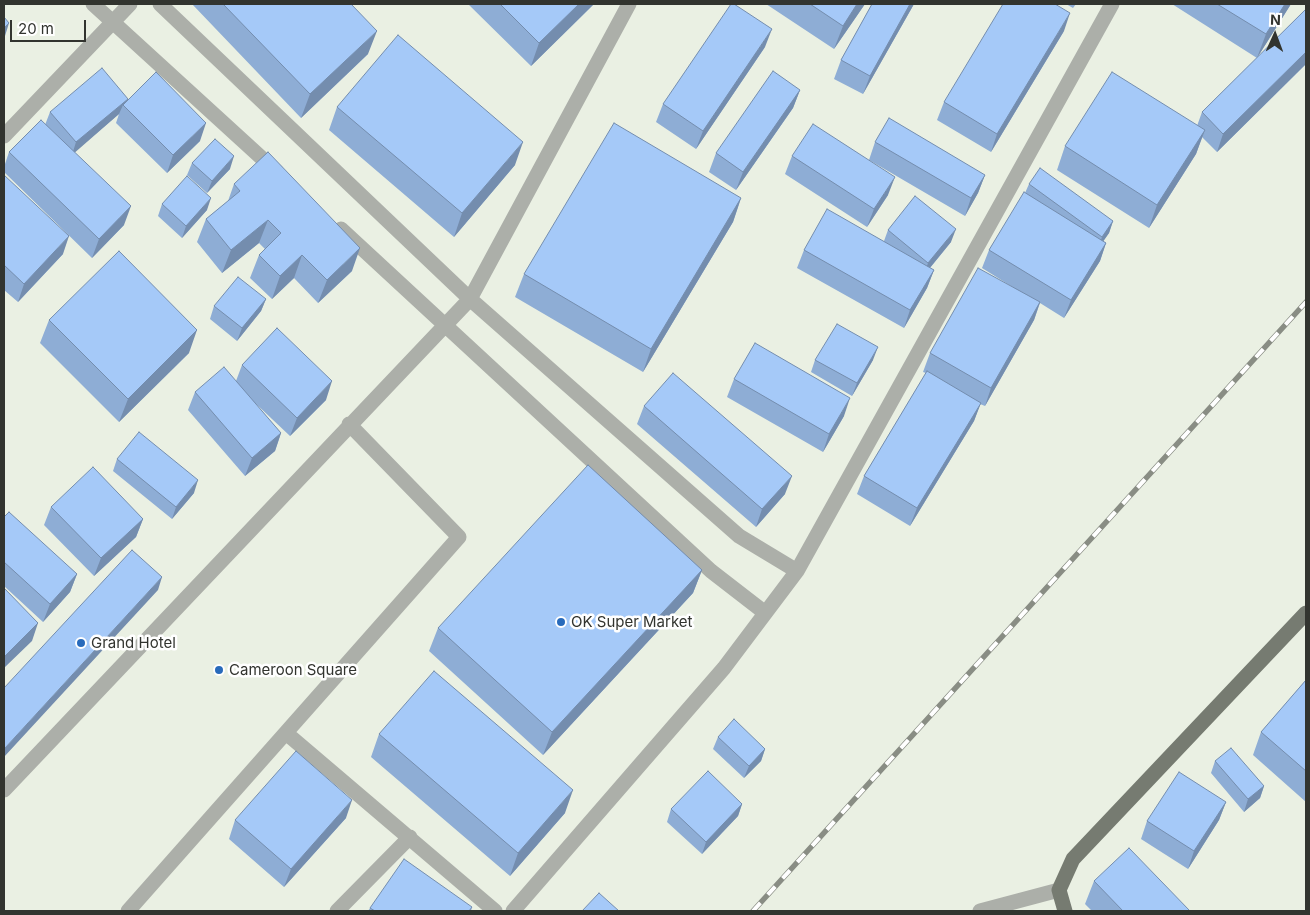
<!DOCTYPE html>
<html>
<head>
<meta charset="utf-8">
<style>
  body { margin:0 }
  #map { position:relative; width:1310px; height:915px; overflow:hidden; background:#eaf0e3; font-family:Inter,sans-serif }
  canvas { display:block }
  .frame { position:absolute; inset:0; border:5px solid #32342f; pointer-events:none }
  .north { position:absolute; left:1250px; top:10px; width:50px; height:50px; -webkit-text-stroke:4px #fff; paint-order:stroke; rotate:2deg; font-size:14px; font-weight:700; line-height:20px; text-align:center; color:#32342f }
  .north::after { content:''; display:block; margin:auto; width:18px; height:22px; background:#32342f; clip-path:polygon(50% 0,100% 100%,50% 72%,0 100%) }
  .scale { position:absolute; left:10px; top:20px; width:76px; height:22px; box-sizing:border-box; border:2px solid #32342f; border-top:0; padding-left:6px; font-size:15px; line-height:18px; white-space:nowrap; color:#32342f; -webkit-text-stroke:4px #fff; paint-order:stroke }
</style>
</head>
<body>
<div id="map">
<canvas width="1310" height="915"></canvas>
<div class="frame"></div>
<div class="north">N</div>
<div class="scale">20 m</div>
</div>
<script>
const context = document.querySelector('canvas').getContext('2d');
context.lineJoin = 'round';
const toPath = rows => new Path2D(rows.map(r => 'M' + r).join(''));
function trace(path, color, width, dash) { context.strokeStyle = color; context.lineWidth = width; context.lineCap = dash ? 'butt' : 'round'; context.setLineDash(dash || []); context.stroke(path); }
function fill(path, color) { context.fillStyle = color; context.fill(path, 'evenodd'); }
function label(font, color, halo, rows, align = 'center') {
  context.font = font + ' Inter,sans-serif'; context.lineWidth = 5; context.setLineDash([]); context.textBaseline = 'middle'; context.strokeStyle = halo; context.fillStyle = color; for (const [text, x, y, turn = 0] of rows) {
    context.save(); context.translate(x, y); context.rotate((+turn || 0) * Math.PI / 180); context.textAlign = isNaN(turn) ? turn : align; if (halo) context.strokeText(text, 0, 0); context.fillText(text, 0, 0); context.restore();
  }
}
const minor = toPath([
  [93,4,277,172],
  [160,4,470,299,739,536,797,571],
  [4,136,130,4],
  [341,229,711,571,764,612],
  [286,733,495,911],
  [4,790,470,299,629,4],
  [128,911,459,537,349,424],
  [337,911,410,837],
  [513,911,724,668,797,571,1112,4],
  [980,911,1059,890]
]);
const major = toPath([
  [1065,911,1059,890,1073,859,1306,613]
]);
const rail = toPath([
  [753,911,1306,302]
]);
const wall = toPath([
  [192,4,351,4,368,54,301,118],
  [468,4,594,4,531,66],
  [766,4,865,4,834,49],
  [872,4,914,4,863,94,834,79,841,60],
  [1066,4,1076,4,1073,8],
  [1172,4,1291,4,1257,58,1306,9,1306,64,1217,152,1202,137,1196,154,1149,228,1057,170,1065,146,1197,126,1202,112,1257,58],
  [1064,31,991,152,937,120,944,102],
  [765,47,696,149,656,122,663,104],
  [800,90,793,108,736,190,709,172,716,153],
  [128,99,127,101,200,141,167,173,116,123,119,114,74,152,124,225,92,258,4,172,4,167,9,152,45,125,50,112],
  [337,107,515,165,454,237,329,130],
  [875,142,985,175,978,193,965,216,869,160],
  [792,156,888,195,867,227,785,174],
  [192,163,230,169,207,193,187,175],
  [4,175,63,254,18,302,4,290],
  [234,184,352,271,318,303,294,278,272,299,250,278,259,255,265,249,259,243,222,273,197,242,206,219,228,201],
  [1029,184,1113,221,1109,233,1103,241,1106,243,1100,261,1064,318,1040,303,1034,320,985,406,980,404,974,421,910,526,857,494,864,476,926,373,923,372,930,353,1014,288,982,268,989,250,1025,193],
  [741,198,733,222,643,372,515,297,524,274],
  [162,204,207,210,182,238,158,216],
  [888,230,951,242,930,268,934,270,927,288,904,328,797,268,804,250,884,241],
  [266,299,261,311,237,341,210,319,214,306],
  [49,320,189,353,119,422,40,343],
  [815,360,873,360,852,396,811,372],
  [242,365,326,400,290,436,254,402,281,433,275,451,245,476,188,410,195,392,236,381],
  [734,379,844,416,823,452,727,397],
  [644,406,785,494,756,527,637,424],
  [117,459,194,493,172,519,113,471],
  [51,507,143,519,136,537,94,576,44,525],
  [4,517,77,574,70,592,43,622,4,586],
  [702,570,693,593,543,755,429,651,438,628],
  [1306,680,1306,802,1253,755,1261,732],
  [379,734,565,813,510,876,371,757],
  [718,737,765,749,761,761,744,778,713,749],
  [1215,761,1264,786,1260,798,1244,812,1211,773],
  [1226,802,1219,820,1188,869,1141,839,1147,821],
  [742,804,738,816,702,854,667,822,671,809],
  [346,818,284,887,229,839,235,820],
  [1094,881,1190,911,1092,911,1085,904],
  [472,907,471,911,368,911,370,908]
]);
const shadedWall = toPath([
  [579,4,594,4,531,66,539,43],
  [857,4,865,4,834,49,843,26],
  [910,4,914,4,863,94,870,76],
  [1285,4,1291,4,1257,58,1266,34],
  [1070,13,1064,31,991,152,997,134],
  [9,23,5,36,4,36,4,28],
  [772,29,765,47,696,149,703,131],
  [377,31,368,54,301,118,310,94],
  [1306,52,1306,64,1217,152,1223,134],
  [800,90,793,108,736,190,743,172],
  [128,99,125,107,123,105,119,114,72,155,76,142],
  [206,123,200,141,167,173,173,155],
  [1205,130,1196,154,1149,228,1157,205],
  [523,142,515,165,454,237,462,213],
  [234,156,230,169,207,193,212,181],
  [985,175,978,193,965,216,971,198],
  [895,177,888,195,867,227,874,209],
  [211,198,207,210,182,238,186,226],
  [741,198,733,222,643,372,651,349],
  [131,206,124,225,92,258,99,239],
  [268,220,259,243,222,273,231,250],
  [1113,221,1109,233,1098,249,1102,237],
  [956,229,951,242,924,275,928,263],
  [69,236,63,254,18,302,24,284],
  [1106,243,1100,261,1064,318,1071,300],
  [360,248,352,271,318,303,327,280],
  [302,255,294,278,272,299,280,276],
  [934,270,927,288,904,328,910,310],
  [266,299,261,311,237,341,242,328],
  [1040,302,1034,320,985,406,991,388],
  [197,330,189,353,119,422,128,399],
  [878,347,873,360,852,396,857,383],
  [332,381,326,400,290,436,297,418],
  [850,398,844,416,823,452,829,434],
  [981,403,974,421,910,526,917,508],
  [281,433,275,451,245,476,252,458],
  [792,476,785,494,756,527,762,509],
  [198,480,194,493,172,519,176,507],
  [143,519,136,537,94,576,101,558],
  [702,570,693,593,543,755,552,732],
  [77,574,70,592,43,622,50,604],
  [162,577,158,590,4,757,4,753,5,748],
  [38,623,32,641,4,668,4,657],
  [765,749,761,761,744,778,749,766],
  [1264,786,1260,798,1244,812,1248,799],
  [573,790,565,813,510,876,518,853],
  [352,800,346,818,284,887,291,869],
  [1226,802,1219,820,1188,869,1194,851],
  [742,804,738,816,702,854,706,842]
]);
const building = toPath([
  [223,4,351,4,377,31,310,94,223,4],
  [500,4,579,4,539,43,500,4],
  [731,4,734,4,772,29,703,131,663,104,731,4],
  [810,4,857,4,843,26,810,4],
  [872,4,910,4,870,76,841,60,872,4],
  [1003,4,1055,4,1070,13,997,134,944,102,1003,4],
  [1217,4,1285,4,1266,34,1217,4],
  [1306,9,1306,52,1223,134,1202,112,1306,9],
  [4,17,9,23,4,28,4,17],
  [398,35,523,142,462,213,337,107,398,35],
  [102,68,128,99,76,142,50,112,102,68],
  [773,71,800,90,743,172,716,153,773,71],
  [156,72,206,123,173,155,123,105,156,72],
  [1112,72,1205,130,1157,205,1065,146,1112,72],
  [889,118,985,175,971,198,875,142,889,118],
  [41,120,131,206,99,239,9,152,41,120],
  [614,123,741,198,651,349,524,274,614,123],
  [813,124,895,177,874,209,792,156,813,124],
  [215,139,234,156,212,181,192,163,215,139],
  [268,152,360,248,327,280,302,255,280,276,259,255,281,233,268,220,231,250,206,219,240,191,234,184,268,152],
  [1040,168,1113,221,1102,237,1029,184,1040,168],
  [4,175,69,236,24,284,4,265,4,175],
  [187,176,211,198,186,226,162,204,187,176],
  [1024,192,1106,243,1071,300,989,250,1024,192],
  [915,196,956,229,928,263,888,230,915,196],
  [827,209,934,270,910,310,804,250,827,209],
  [119,251,197,330,128,399,49,320,119,251],
  [978,268,1040,302,991,388,930,353,978,268],
  [238,277,266,299,242,328,214,306,238,277],
  [837,324,878,347,857,383,815,360,837,324],
  [277,328,332,381,297,418,242,365,277,328],
  [755,343,850,398,829,434,734,379,755,343],
  [224,367,281,433,252,458,195,392,224,367],
  [927,371,981,403,917,508,864,476,927,371],
  [673,373,792,476,762,509,644,406,673,373],
  [139,432,198,480,176,507,117,459,139,432],
  [588,465,702,570,552,732,438,628,588,465],
  [93,467,143,519,101,558,51,507,93,467],
  [9,512,77,574,50,604,4,562,4,517,9,512],
  [132,550,162,577,5,748,4,747,4,688,132,550],
  [4,588,38,623,4,657,4,588],
  [434,671,573,790,518,853,379,734,434,671],
  [1306,680,1306,771,1261,732,1306,680],
  [734,719,765,749,749,766,718,737,734,719],
  [1231,748,1264,786,1248,799,1215,761,1231,748],
  [296,751,352,800,291,869,235,820,296,751],
  [708,771,742,804,706,842,671,809,708,771],
  [1179,772,1226,802,1194,851,1147,821,1179,772],
  [1129,848,1190,911,1123,911,1094,881,1129,848],
  [404,859,472,907,469,911,375,911,370,908,404,859],
  [599,893,619,911,582,911,599,893]
]);
const markers = [
  [561,622,5,"#286abb"],
  [81,643,5,"#286abb"],
  [219,670,5,"#286abb"]
];
const poiNames = [
  ["OK Super Market",571,622],
  ["Grand Hotel",91,643],
  ["Cameroon Square",229,670]
];
trace(minor, '#acafa9', 15);
trace(major, '#767b71', 15);
trace(rail, '#898d84', 5.5);
trace(rail, '#fff', 4, [11]);
fill(wall, '#8eadd5');
fill(shadedWall, '#748dae');
fill(building, '#a5c9f8');
trace(building, '#748dae', 1);
for (const [x, y, r, color] of markers) { const dot = new Path2D(); dot.arc(x, y, r, 0, 2 * Math.PI); context.fillStyle = color; context.fill(dot); trace(dot, '#fff', 2); }
label('15px', '#32342f', '#fff', poiNames, 'left');
</script>
</body>
</html>
